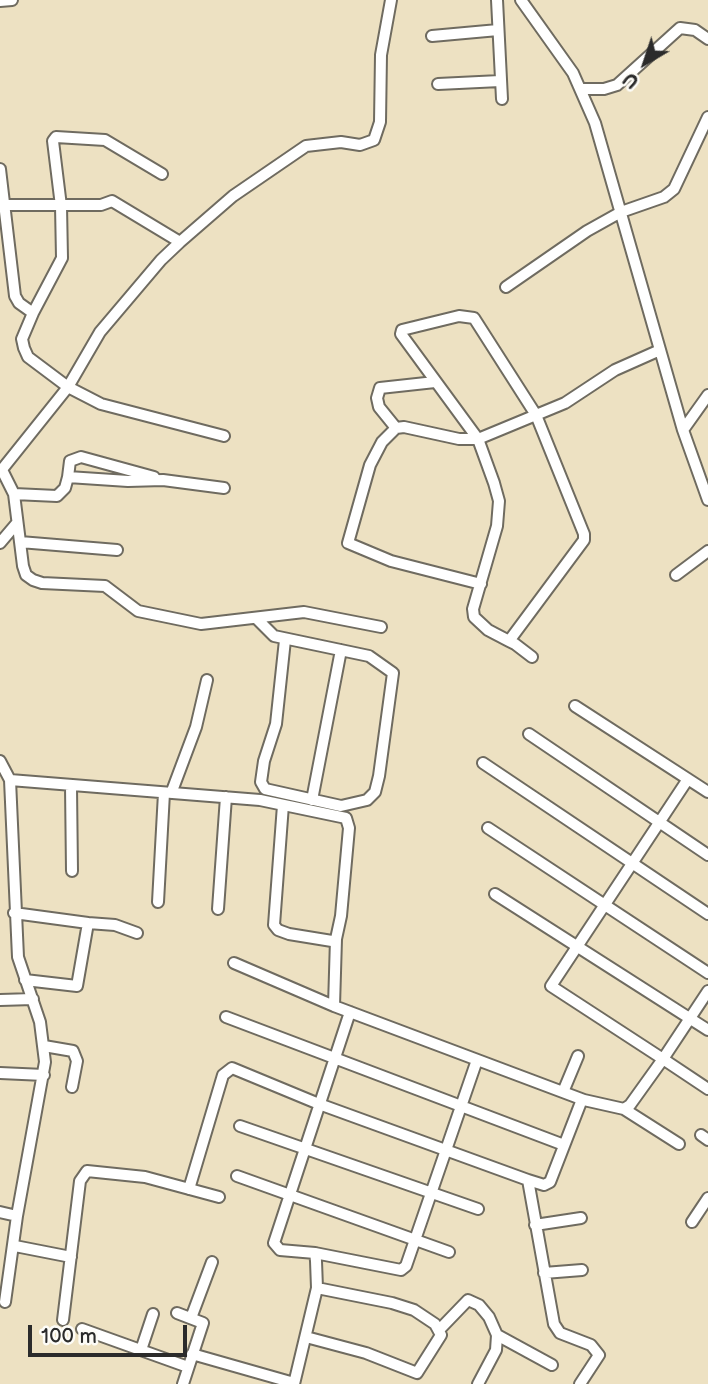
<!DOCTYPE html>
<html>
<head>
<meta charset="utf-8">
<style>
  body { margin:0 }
  #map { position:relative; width:708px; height:1384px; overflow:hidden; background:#ede1c2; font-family:"Balsamiq Sans",sans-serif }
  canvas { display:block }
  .north { position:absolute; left:610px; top:28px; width:70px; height:70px; -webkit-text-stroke:5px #fdfcf7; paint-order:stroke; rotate:219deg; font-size:19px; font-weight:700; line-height:28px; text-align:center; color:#2b2b2b }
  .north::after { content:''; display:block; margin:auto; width:24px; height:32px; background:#2b2b2b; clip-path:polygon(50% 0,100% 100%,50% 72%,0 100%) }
  .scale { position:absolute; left:28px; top:1325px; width:159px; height:32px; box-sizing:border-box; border:4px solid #2b2b2b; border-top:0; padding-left:9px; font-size:21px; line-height:24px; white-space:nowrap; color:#2b2b2b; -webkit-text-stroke:5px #fdfcf7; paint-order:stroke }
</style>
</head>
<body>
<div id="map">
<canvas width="708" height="1384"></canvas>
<div class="north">U</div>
<div class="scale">100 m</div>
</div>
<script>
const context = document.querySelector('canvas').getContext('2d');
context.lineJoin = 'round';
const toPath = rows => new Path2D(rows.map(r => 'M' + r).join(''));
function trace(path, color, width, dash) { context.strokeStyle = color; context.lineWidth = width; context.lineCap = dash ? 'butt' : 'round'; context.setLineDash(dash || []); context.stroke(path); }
const minor = toPath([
  [497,0,502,99],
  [521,0,573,73,595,123,683,430,708,500],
  [0,1,12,0],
  [432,36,498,30],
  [438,84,500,81],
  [581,89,604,89,617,85,680,28,695,30,708,39],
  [0,169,15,296,19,303,33,313],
  [162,174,105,140,56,137,53,141,61,206,62,258,33,313,22,339,24,348,28,357,68,387,101,404,224,436],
  [0,205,101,205,112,201,180,242],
  [506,287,587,231,621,212,664,197,674,189,708,117],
  [396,428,379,407,377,398,380,388,435,382],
  [683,430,708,395],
  [2,470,14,494,23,566,26,575,33,580,42,583,105,586,138,611,201,624,304,612,381,627],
  [0,472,68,387,100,332,161,260,180,242,233,196,306,146,341,142,360,145,374,140,380,122,381,55,391,0],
  [68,477,70,461,81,457,154,477],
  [14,494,57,496,65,488,68,477,128,481,163,480,224,488],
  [20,542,117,550],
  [0,543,17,523],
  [676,575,708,551],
  [481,584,391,561,348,543,370,465,382,442,396,428,404,427,459,439,478,439,565,403,615,370,660,350],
  [257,619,274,636,369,656,393,673,379,776,375,792,367,800,341,806,265,789,261,782,264,761,276,724,285,640],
  [509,641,584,540,584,534,536,415,474,318,459,316,402,330,401,334,478,439,494,483,499,501,497,526,473,609,474,617,488,630,509,641,515,644,532,657],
  [575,706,708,792],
  [529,734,708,855],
  [0,761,10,780,18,957,40,1022,45,1062,17,1216,0,1212],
  [483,763,708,914],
  [688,779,551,986,663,1059,708,991],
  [10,780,260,800,346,818,349,828,341,916,336,939,332,941,289,934,278,930,274,925,283,805],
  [71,787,72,871],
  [172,791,196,727,207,680],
  [312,800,341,650],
  [488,828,708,973],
  [495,894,708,1030],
  [158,902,164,793],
  [218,909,226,797],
  [14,913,88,923,77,986,25,980],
  [88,923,115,925,137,933],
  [234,963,334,1006,336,939],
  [0,1000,33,999],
  [334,1006,584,1100],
  [226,1017,564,1145],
  [44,1046,73,1051,77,1061,72,1087],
  [0,1073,44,1075],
  [563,1092,578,1056],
  [624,1109,679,1144],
  [240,1126,478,1209],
  [701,1135,708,1140],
  [237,1176,449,1252],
  [189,1189,223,1075,232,1068,319,1104,528,1180],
  [692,1222,708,1198],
  [535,1225,581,1218],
  [15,1246,71,1257],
  [315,1253,401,1270,406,1266,477,1060],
  [544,1273,582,1270],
  [5,1302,17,1216],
  [177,1313,203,1323,183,1384],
  [191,1318,212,1262],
  [63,1320,80,1181,87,1171,145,1177,219,1197],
  [82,1329,188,1367],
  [440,1329,468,1300,479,1305,489,1317,497,1335,496,1350,478,1384],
  [497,1335,552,1365],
  [306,1337,366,1353,417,1373,441,1335,435,1324,414,1310,392,1303,317,1288],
  [141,1350,153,1314],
  [192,1354,294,1383],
  [294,1384,317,1288,316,1261,315,1253,280,1250,274,1243,350,1012],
  [580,1384,599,1355,591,1345,560,1333,554,1324,528,1180,544,1185,550,1182,581,1102,584,1100,624,1109,630,1105,663,1059,708,1089]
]);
trace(minor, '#6f6b60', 14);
trace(minor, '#fff', 10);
</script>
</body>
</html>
